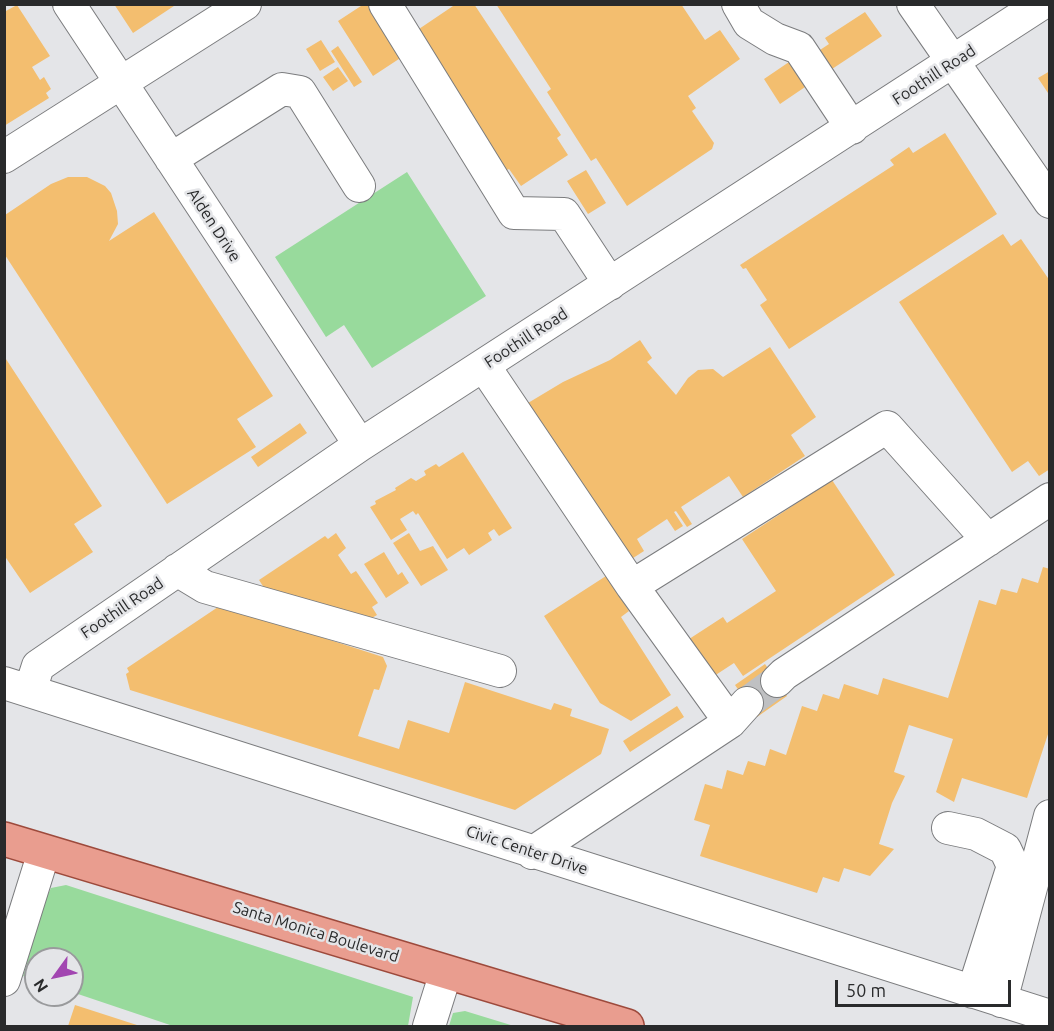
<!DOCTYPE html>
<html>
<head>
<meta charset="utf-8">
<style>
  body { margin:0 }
  #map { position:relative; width:1054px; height:1031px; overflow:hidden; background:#e4e5e8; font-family:Ubuntu,sans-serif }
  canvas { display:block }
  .frame { position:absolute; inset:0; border:6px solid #292a2b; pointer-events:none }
  .north { position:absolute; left:24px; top:947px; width:60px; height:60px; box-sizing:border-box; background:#e4e5e8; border:2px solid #999a9c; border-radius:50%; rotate:237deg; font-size:16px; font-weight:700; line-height:24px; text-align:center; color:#292a2b }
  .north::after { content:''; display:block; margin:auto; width:21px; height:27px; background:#a246b1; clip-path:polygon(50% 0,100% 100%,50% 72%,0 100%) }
  .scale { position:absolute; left:835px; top:980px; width:176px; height:27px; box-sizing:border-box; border:3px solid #292a2b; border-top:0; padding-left:8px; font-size:18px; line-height:21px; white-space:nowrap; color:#292a2b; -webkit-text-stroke:4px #e4e5e8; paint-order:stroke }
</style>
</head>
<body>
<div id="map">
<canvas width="1054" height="1031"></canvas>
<div class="frame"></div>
<div class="north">N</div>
<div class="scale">50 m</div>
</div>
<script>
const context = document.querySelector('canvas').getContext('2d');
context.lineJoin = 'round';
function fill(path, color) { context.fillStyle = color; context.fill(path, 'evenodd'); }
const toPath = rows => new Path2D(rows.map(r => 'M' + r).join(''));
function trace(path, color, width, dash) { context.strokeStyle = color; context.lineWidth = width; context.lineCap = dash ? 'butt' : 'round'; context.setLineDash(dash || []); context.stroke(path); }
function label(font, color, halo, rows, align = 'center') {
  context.font = font + ' Ubuntu,sans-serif'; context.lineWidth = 5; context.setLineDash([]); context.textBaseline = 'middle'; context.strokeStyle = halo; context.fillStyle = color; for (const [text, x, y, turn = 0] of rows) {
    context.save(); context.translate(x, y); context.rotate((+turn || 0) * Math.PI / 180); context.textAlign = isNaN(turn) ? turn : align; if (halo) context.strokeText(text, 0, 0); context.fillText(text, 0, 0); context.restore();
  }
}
const green = toPath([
  [407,172,486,296,372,368,344,325,326,337,275,257],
  [66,885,413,997,408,1026,173,1026,72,992,72,959,36,959,36,980,23,976,43,905,51,888],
  [465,1011,514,1026,449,1026,453,1013]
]);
const building = toPath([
  [114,4,177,4,133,33],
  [364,4,373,4,405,55,373,76,338,21],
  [456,4,474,4,561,135,557,138,568,155,521,186,509,169,507,170,416,31],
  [496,4,681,4,705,40,720,30,740,59,688,96,696,108,692,111,714,143,712,149,627,206,596,158,591,161,547,92,551,89],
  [17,5,50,56,32,67,40,80,44,77,51,89,46,93,49,98,4,126,4,12],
  [865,12,882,36,829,71,817,52,829,44,825,38],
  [321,40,335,62,320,71,306,49],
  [338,46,362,82,354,87,331,51],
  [792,60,808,85,780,104,764,79],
  [338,67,348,81,333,91,323,77],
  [1050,71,1050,96,1038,78],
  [945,133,997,214,789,349,760,305,767,300,746,268,743,269,740,265,894,165,890,160,909,147,913,153],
  [586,170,606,203,588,214,567,181],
  [68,177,87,177,105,186,111,193,117,211,118,224,109,241,154,212,273,396,237,419,256,447,167,504,5,255,5,215,51,184],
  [1003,234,1011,246,1021,239,1050,281,1050,469,1039,476,1028,461,1012,472,899,302],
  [640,340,652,358,647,362,676,395,688,378,698,370,713,369,723,377,770,347,816,417,791,435,805,456,743,497,729,476,681,507,692,524,687,527,676,511,674,512,683,526,675,531,667,519,637,539,644,551,630,560,523,406,563,382,610,360],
  [4,356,102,506,74,524,93,552,30,593,4,555],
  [300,423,307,433,258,467,251,457],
  [463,452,512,528,499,536,494,529,488,533,492,540,469,555,464,548,447,559,418,513,416,515,413,511,400,519,407,530,391,540,370,507,376,504,375,501,396,490,395,488,411,478,416,481,426,475,424,471,436,464,439,467],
  [832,480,895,575,743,676,734,663,708,680,683,643,723,617,727,623,776,591,742,539],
  [336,533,346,548,338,555,351,574,356,571,378,603,372,607,377,615,365,622,270,597,259,580,325,536,328,539],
  [409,533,420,551,433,546,448,570,421,586,393,543],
  [384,552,398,575,402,572,409,583,386,598,364,564],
  [1043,567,1050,569,1050,728,1027,798,962,778,954,802,936,792,953,739,909,725,894,772,905,776,892,803,879,844,894,849,870,876,844,868,839,882,823,877,817,893,700,856,710,825,694,820,705,784,722,789,727,770,743,775,748,761,765,766,770,749,786,755,802,706,817,711,823,694,839,699,844,684,878,695,883,678,948,698,979,600,996,605,1001,589,1017,593,1022,578,1038,583],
  [606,576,629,611,621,617,671,695,631,721,600,703,544,616],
  [221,605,383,657,387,666,379,690,374,689,358,736,399,749,408,720,449,733,465,682,551,710,554,703,572,709,570,716,609,729,601,754,515,810,130,690,126,674,129,672,127,668],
  [765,664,787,696,757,717,735,685],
  [677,706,684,717,630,752,623,741],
  [75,1005,140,1026,68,1026]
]);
const minorTunnel = toPath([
  [747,703,777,681]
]);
const minor = toPath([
  [69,4,360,445],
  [385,4,514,213,564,214,610,284],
  [738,4,749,23,775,39,799,48,852,128],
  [913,4,1050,202],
  [4,157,245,4],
  [171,159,282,89,300,92,359,186],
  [484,366,632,586],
  [177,570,205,587,500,671],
  [777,681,784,674,1050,499],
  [4,683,1050,1016],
  [30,691,38,666,360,445,1041,4],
  [730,722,632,586,887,427,988,540],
  [948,828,976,834,1005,849,1013,866,973,992],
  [532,853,730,722,747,703],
  [4,980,44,852],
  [1001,1001,1050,816],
  [429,1026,446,972]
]);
const major = toPath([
  [4,839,627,1026]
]);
const streetNames = [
  ["Foothill Road",934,75,-33],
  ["Alden Drive",214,225,57],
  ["Foothill Road",526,338,-33],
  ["Foothill Road",122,608,-34],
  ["Civic Center Drive",527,850,18],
  ["Santa Monica Boulevard",316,932,17]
];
fill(green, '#98da9c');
fill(building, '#f3be6f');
trace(minorTunnel, '#bfc0c2', 32, [32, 16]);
trace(minor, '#7b7c7e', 34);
trace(major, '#9d4a3c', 36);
trace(minor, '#fff', 32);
trace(major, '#e99d8f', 33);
label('16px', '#292a2b', '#e4e5e8', streetNames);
</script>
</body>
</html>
